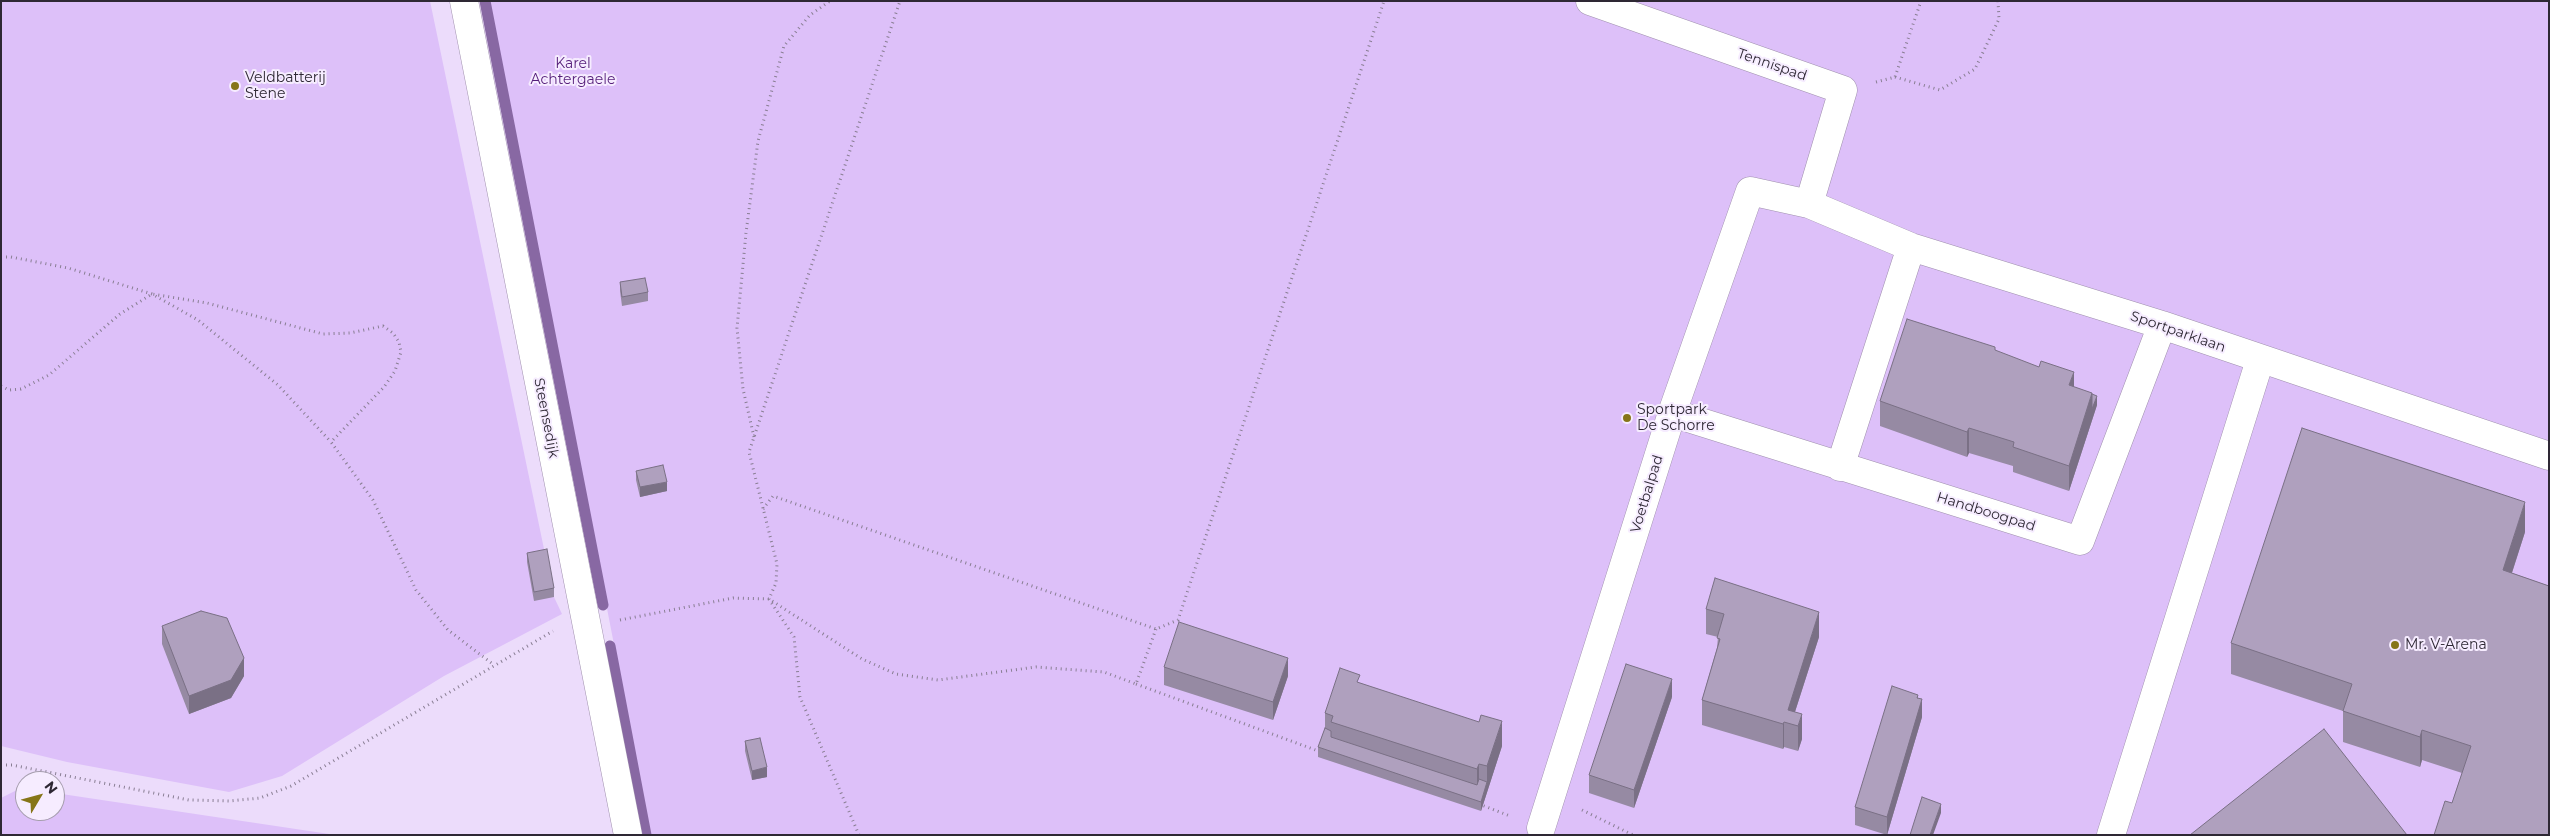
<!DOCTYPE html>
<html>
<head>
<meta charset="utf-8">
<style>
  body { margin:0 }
  #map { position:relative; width:2550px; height:836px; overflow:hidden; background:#ecdcfb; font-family:Montserrat,sans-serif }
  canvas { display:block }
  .frame { position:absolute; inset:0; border:2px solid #2e2834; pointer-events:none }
  .north { position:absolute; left:15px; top:771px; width:50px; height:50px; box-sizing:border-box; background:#f6ecff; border:1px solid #a69eae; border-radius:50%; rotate:53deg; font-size:14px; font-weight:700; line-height:20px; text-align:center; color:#2e2834 }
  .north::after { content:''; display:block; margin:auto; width:18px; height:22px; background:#867518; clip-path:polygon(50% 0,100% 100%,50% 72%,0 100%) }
</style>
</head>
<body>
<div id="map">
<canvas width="2550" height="836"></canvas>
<div class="frame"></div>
<div class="north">N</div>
</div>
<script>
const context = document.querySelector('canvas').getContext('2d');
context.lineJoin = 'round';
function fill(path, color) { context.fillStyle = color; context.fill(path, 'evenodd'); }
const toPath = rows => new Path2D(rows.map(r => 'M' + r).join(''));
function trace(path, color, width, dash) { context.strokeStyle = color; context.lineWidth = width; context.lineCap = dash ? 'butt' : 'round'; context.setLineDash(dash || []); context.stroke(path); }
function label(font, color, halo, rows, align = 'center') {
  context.font = font + ' Montserrat,sans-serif'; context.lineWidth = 4; context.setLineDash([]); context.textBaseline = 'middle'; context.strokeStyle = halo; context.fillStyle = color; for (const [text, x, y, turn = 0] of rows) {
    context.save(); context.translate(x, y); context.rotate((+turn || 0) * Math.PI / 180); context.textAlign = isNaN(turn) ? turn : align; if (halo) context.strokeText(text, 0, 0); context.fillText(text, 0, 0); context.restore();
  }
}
const green = toPath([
  [1,1,430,1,554,597,562,614,444,676,282,776,229,792,67,762,1,746],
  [489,1,2549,1,2549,835,651,835],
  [21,788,25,788,25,811,55,811,55,793,336,835,1,835,1,798]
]);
const stream = toPath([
  [485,1,603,605],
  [610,646,646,835]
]);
const path = toPath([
  [1895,77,1940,90,1975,69,1999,19,1998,1],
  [1876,82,1895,77,1921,1],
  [1,257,11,257,68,268,152,294,198,320,278,385,331,442],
  [1,386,9,390,21,389,49,375,120,314,152,294,207,303,323,334,350,333,383,326,393,333,399,342,401,352,395,371,384,387,331,442,373,500,416,590,448,630,494,665],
  [754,437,743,389,737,328,746,233,758,141,784,46,810,15,830,1],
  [763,509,773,496,1156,629,1178,620,1384,1],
  [620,620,733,598,769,599,862,659,896,674,938,680,1036,667,1104,672,1136,684,1156,629],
  [1136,684,1321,752],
  [1,765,12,765,189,800,229,801,260,798,291,786,553,631],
  [1479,804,1510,816],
  [1582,810,1633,835],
  [859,835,800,697,794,637,769,599,776,583,777,564,749,452,900,1]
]);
const minor = toPath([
  [464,1,628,835],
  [1590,1,1843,90,1809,204],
  [1672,413,2080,541,2162,325],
  [1840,467,1911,247],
  [1541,828,1672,413,1750,191,1809,204,1911,247,2162,325,2549,456],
  [2111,835,2260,360]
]);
const wall = toPath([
  [620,282,648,292,648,301,622,306,620,291],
  [1995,351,2074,387,2097,405,2069,491,2013,472,2013,466,1969,453,1967,457,1880,426,1880,401],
  [636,471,667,491,640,497,636,480],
  [2525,532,2512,573,2549,586,2452,803,2462,773,2422,760,2420,767,2343,742,2343,711,2231,674,2231,643],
  [527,553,554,588,554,597,534,601,527,562],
  [1706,609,1819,637,1795,712,1802,739,1798,751,1784,747,1783,749,1702,725,1702,700,1717,648,1718,637,1706,634],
  [162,626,244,676,231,698,189,714,162,644],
  [1164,667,1288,676,1273,720,1164,685],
  [1360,683,1502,746,1481,811,1318,757,1318,747,1325,728,1325,713],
  [1672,697,1634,808,1589,793,1589,775],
  [1918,698,1922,717,1887,835,1855,825,1855,807],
  [745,741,767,777,752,780,745,751]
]);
const shadedWall = toPath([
  [2074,372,2074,397,2069,385],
  [2092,393,2092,409,2097,396,2097,405,2069,491,2069,466],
  [1969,428,1969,453,1967,457,1967,432],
  [667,482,667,491,640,497,640,487],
  [2525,502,2525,532,2503,600,2503,570],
  [1819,612,1819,637,1791,724,1788,710],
  [244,658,244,676,231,698,189,714,189,696],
  [1288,658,1288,676,1273,720,1273,702],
  [1672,679,1672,697,1634,808,1634,790],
  [1918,695,1918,712,1922,699,1922,717,1887,835,1887,817],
  [1802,714,1802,739,1798,751,1798,726],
  [1502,721,1502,746,1481,811,1481,802,1487,782,1487,766],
  [1784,722,1784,747,1783,749,1783,724],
  [2422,730,2422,760,2420,767,2420,737],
  [1479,764,1479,789,1477,794,1477,769],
  [767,767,767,777,752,780,752,771],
  [1941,804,1941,813,1933,835,1930,835]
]);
const building = toPath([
  [645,278,648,292,622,297,620,282,645,278],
  [1907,319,1995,347,1995,350,2039,367,2041,361,2074,372,2069,385,2092,393,2069,466,2013,447,2014,442,1969,428,1967,432,1880,401,1907,319],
  [2092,394,2097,396,2092,409,2092,394],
  [2302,428,2525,502,2503,570,2549,586,2549,835,2434,835,2445,801,2452,803,2471,746,2422,730,2420,737,2343,711,2352,684,2231,643,2302,428],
  [663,465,667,482,640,487,636,471,663,465],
  [547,549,554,588,534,592,527,553,547,549],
  [1715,578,1819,612,1788,710,1802,714,1798,726,1784,722,1783,724,1702,700,1720,639,1717,638,1724,614,1706,609,1715,578],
  [201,611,227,618,244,658,231,680,189,696,162,626,201,611],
  [1179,622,1288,658,1273,702,1164,667,1179,622],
  [1626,664,1672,679,1634,790,1589,775,1626,664],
  [1340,668,1360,675,1357,682,1479,722,1481,715,1502,721,1487,766,1479,764,1477,769,1331,722,1333,716,1325,713,1340,668],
  [1892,686,1918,695,1917,698,1922,699,1887,817,1855,807,1892,686],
  [1325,728,1331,731,1331,737,1477,785,1479,779,1487,782,1481,802,1318,747,1325,728],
  [2324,729,2407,835,2190,835,2324,729],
  [760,738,767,767,752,771,745,741,760,738],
  [1922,797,1941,804,1930,835,1910,835,1922,797]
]);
const markers = [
  [235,86,5,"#867518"],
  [1627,418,5,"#867518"],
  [2395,645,5,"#867518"]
];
const parkNames = [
  ["Karel",573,64],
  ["Achtergaele",573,80]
];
const streetNames = [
  ["Tennispad",1772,65,19],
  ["Sportparklaan",2178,332,19],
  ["Steensedijk",546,418,79],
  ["Voetbalpad",1647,494,-73],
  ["Handboogpad",1986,512,17]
];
const poiNames = [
  ["Veldbatterij",245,78],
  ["Stene",245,94],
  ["Sportpark",1637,410],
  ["De Schorre",1637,426],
  ["Mr. V-Arena",2405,645]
];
fill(green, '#ddc0f9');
trace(stream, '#8868a3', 11);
trace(minor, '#a091ae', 29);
trace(path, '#897e93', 3, [1, 4]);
trace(minor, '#fff', 28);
fill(wall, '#968aa3');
fill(shadedWall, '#7a7085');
fill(building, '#afa0be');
trace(building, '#7a7085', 1);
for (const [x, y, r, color] of markers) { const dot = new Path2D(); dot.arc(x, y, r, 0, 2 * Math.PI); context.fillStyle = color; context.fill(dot); trace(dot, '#f6ecff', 2); }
label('14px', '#551e7a', '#f6ecff', parkNames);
label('14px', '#2e2834', '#f6ecff', streetNames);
label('14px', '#2e2834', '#f6ecff', poiNames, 'left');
</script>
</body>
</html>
